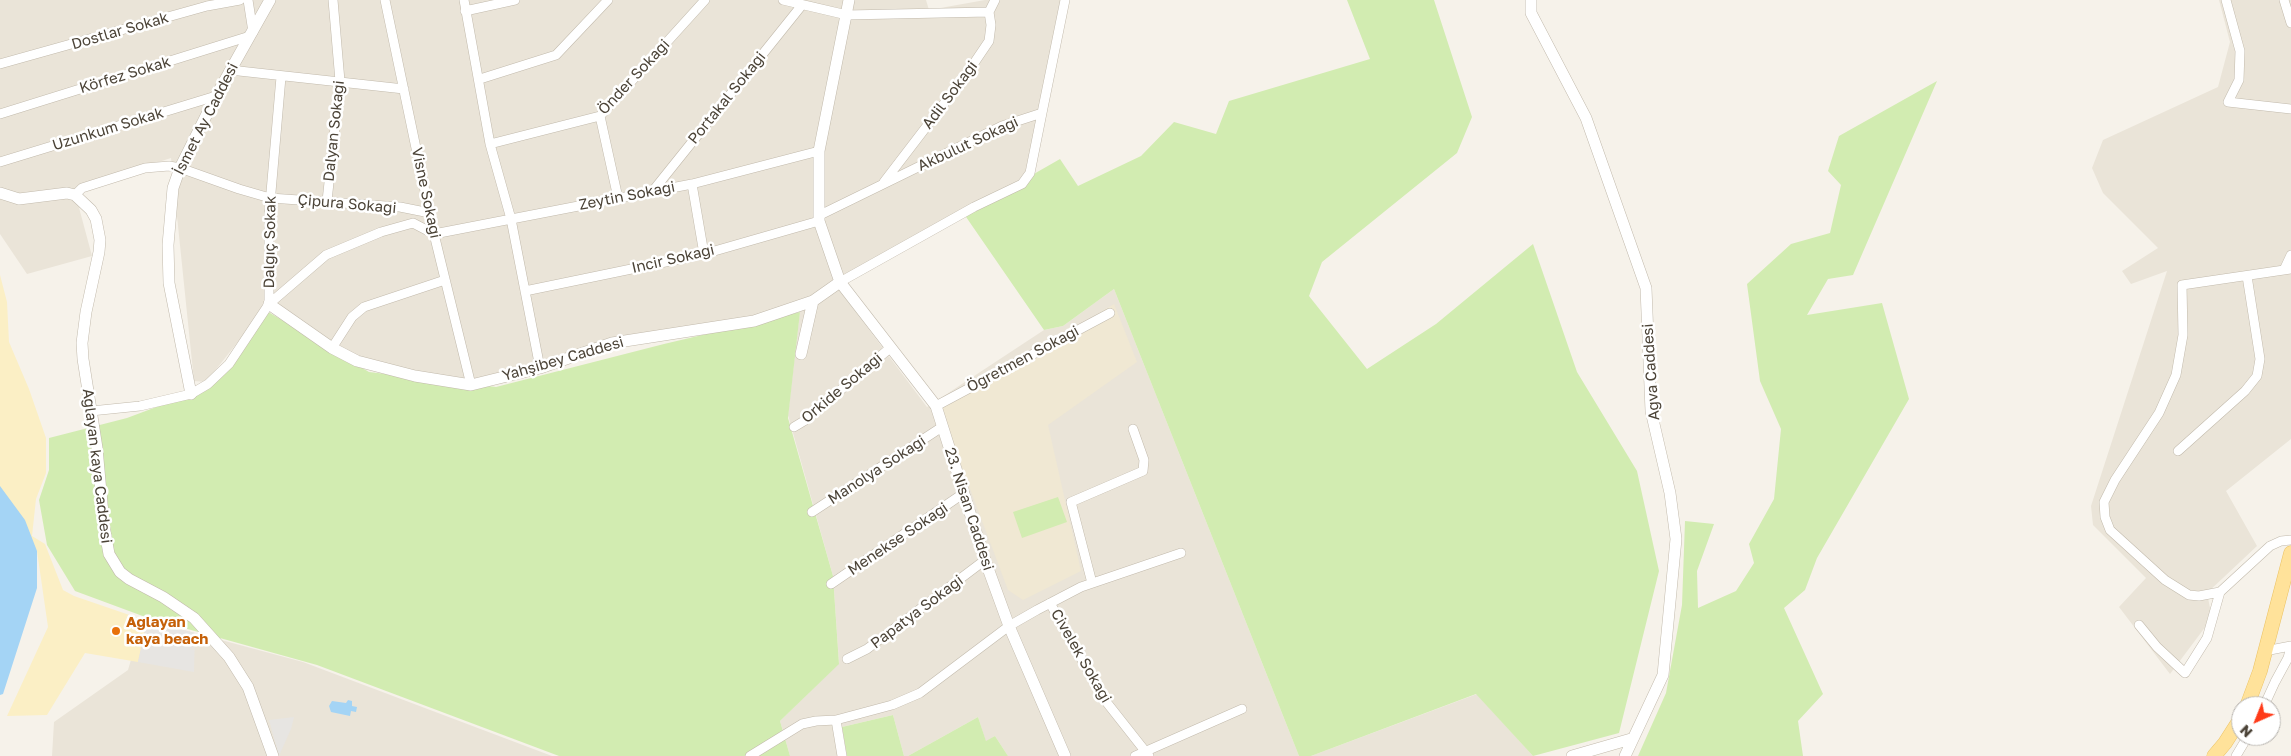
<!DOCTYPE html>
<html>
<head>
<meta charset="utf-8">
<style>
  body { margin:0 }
  #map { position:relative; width:2291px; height:756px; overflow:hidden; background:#f6f2ea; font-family:"Golos Text",sans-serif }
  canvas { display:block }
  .north { position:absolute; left:2231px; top:696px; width:50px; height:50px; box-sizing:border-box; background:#fff; border:1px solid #b7b4af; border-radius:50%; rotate:224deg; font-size:14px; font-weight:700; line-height:20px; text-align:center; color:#4b4337 }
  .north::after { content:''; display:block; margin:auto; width:18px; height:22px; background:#ff3a18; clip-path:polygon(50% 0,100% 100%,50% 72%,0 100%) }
</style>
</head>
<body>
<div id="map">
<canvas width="2291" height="756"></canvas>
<div class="north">N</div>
</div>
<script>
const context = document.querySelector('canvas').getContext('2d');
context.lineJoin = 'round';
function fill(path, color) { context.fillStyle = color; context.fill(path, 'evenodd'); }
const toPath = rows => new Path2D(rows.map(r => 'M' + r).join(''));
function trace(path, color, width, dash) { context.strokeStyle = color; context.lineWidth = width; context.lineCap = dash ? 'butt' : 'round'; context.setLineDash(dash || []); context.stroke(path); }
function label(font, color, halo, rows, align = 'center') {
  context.font = font + ' "Golos Text",sans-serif'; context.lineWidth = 5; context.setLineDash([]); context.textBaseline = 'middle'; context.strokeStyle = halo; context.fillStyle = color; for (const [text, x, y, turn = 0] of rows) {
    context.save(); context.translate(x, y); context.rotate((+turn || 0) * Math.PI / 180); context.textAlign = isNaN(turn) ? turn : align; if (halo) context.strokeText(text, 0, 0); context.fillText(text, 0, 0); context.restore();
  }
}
const residential = toPath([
  [0,0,926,0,929,10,985,0,1069,0,1030,176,837,287,927,407,1044,330,1063,326,1114,289,1299,756,1008,756,995,736,986,742,978,717,908,756,904,756,893,715,842,727,847,756,790,756,780,721,839,663,833,576,788,415,801,301,754,321,612,343,470,384,388,371,264,309,206,382,194,381,171,158,74,189,92,256,27,274,0,234],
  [2219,0,2291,0,2291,439,2226,491,2257,546,2207,593,2212,618,2170,674,2119,607,2146,578,2093,525,2091,506,2167,271,2131,284,2122,271,2158,248,2103,193,2092,168,2103,140,2218,87,2230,42],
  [143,619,303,662,552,756,52,756,54,722,128,670],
  [1477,694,1533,756,1311,756]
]);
const education = toPath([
  [1114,304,1137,362,1048,425,1081,571,1023,600,1008,590,940,409]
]);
const green = toPath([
  [1347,0,1434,0,1472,117,1457,153,1322,262,1309,296,1367,369,1436,324,1533,244,1577,372,1637,471,1659,571,1619,733,1533,756,1476,694,1311,756,1299,756,1114,289,1063,326,1044,330,964,214,1060,159,1078,186,1141,156,1174,122,1216,134,1229,101,1370,59],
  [1937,81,1853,275,1828,279,1807,315,1882,303,1909,399,1817,558,1805,590,1784,608,1823,694,1798,721,1803,756,1638,756,1666,693,1682,605,1685,521,1714,524,1697,571,1698,608,1736,591,1754,563,1749,544,1774,499,1781,429,1760,381,1747,284,1791,244,1830,233,1841,185,1828,171,1839,136],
  [265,310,369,372,496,387,664,344,800,312,788,418,833,576,839,664,780,721,790,756,559,756,317,665,148,618,75,591,47,545,39,500,49,470,49,438,127,418,191,394,208,384],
  [1058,497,1067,522,1022,538,1013,512],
  [893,715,904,756,847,756,842,727],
  [978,717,986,741,995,736,1008,756,908,756]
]);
const sand = toPath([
  [0,275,7,302,9,342,29,389,46,438,46,473,36,499,32,536,45,544,63,590,74,596,147,621,138,662,85,653,47,715,7,716,48,627,37,551,0,488]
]);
const parking = toPath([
  [147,621,195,633,194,672,138,662],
  [294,717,291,729,279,756,269,720]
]);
const water = toPath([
  [0,486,25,520,37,551,37,588,3,694,0,695],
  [348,700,352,701,352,706,357,707,356,712,351,711,350,716,331,712,329,706,332,701,346,703]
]);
const minor = toPath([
  [248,0,253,32],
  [385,0,434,234,471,385],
  [464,0,490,144,511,219,540,368],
  [783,0,847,15,989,12],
  [2226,0,2240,51,2239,80,2228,102,2291,109],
  [2284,0,2291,23],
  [465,11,515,0],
  [0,64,207,6,240,0],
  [230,70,404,89],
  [480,79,556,55,608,0],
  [0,114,250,36],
  [600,116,618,198],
  [490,144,600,116,705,0],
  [0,162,216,96],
  [884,182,966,75,989,41,991,25,989,12,995,0],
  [692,184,704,254],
  [652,192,802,5],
  [75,195,82,188,145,168,169,166,180,168,239,189,270,198,400,207,430,213],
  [327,201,340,81,333,0],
  [820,215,1002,126,1042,113,1065,0],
  [2284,270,2291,255],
  [840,282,974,207,1022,184,1030,173,1042,113],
  [525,291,704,254,819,221],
  [269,304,326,255,381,232,413,223,434,234,692,184,819,151],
  [332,348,352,317,364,307,445,280],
  [936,406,1110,313],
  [91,411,140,406,191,394,208,384,229,364,269,304,269,215,281,77],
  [794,427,804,421,890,348],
  [2178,451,2245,391,2257,376,2260,359,2247,276],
  [812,512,942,427],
  [1092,583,1071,502,1143,471,1144,460,1133,429],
  [831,584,964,493],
  [2220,592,2199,596,2189,595,2165,580,2110,530,2105,517,2104,502,2115,480,2159,413,2176,375,2183,335,2182,285,2291,269],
  [1050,603,1104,699,1149,756],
  [2139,625,2157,647,2185,673,2207,638,2220,592,2270,546,2281,541,2291,540],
  [2265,651,2291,646],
  [847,659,867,649,985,560],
  [2264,706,2275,682,2288,658,2291,646],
  [836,720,842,756],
  [750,756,802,724,816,721,836,720,892,705,920,693,1009,626,1037,610,1081,587,1181,553],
  [1135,756,1242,709],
  [2236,756,2248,736]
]);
const tertiary = toPath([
  [1531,0,1531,13,1586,118,1646,288,1651,411,1670,493,1676,539,1663,675,1625,756],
  [0,193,19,199,67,193,75,195,91,210,96,219,100,240,99,252,86,312,82,343,83,359,97,448,104,526,109,554,120,572,129,579,163,597,194,618,229,657,248,687,273,756],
  [840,282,936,406,985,560,1009,626,1065,756],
  [269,304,332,348,357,361,415,376,471,385,540,368,612,343,754,321,813,301],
  [801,354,813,301,840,282,819,221,819,151,849,0],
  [191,394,169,283,168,245,173,188,180,168,216,96,270,0],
  [1572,756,1631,739]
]);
const primary = toPath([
  [2247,706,2260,671,2291,553],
  [2214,756,2225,743,2241,718]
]);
const markers = [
  [116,631,5,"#e8710a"]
];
const streetNames = [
  ["Dostlar Sokak",120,31,-16],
  ["Körfez Sokak",125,75,-17],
  ["Önder Sokagi",634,77,-47],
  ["Adil Sokagi",950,95,-53],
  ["Portakal Sokagi",727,98,-51],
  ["İsmet Ay Caddesi",206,119,-63],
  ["Uzunkum Sokak",108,129,-17],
  ["Dalyan Sokagi",334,131,-84],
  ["Akbulut Sokagi",968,144,-25],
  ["Visne Sokagi",426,193,78],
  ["Zeytin Sokagi",627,196,-11],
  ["Çipura Sokagi",347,204,5],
  ["Dalgıç Sokak",270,242,-89],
  ["Incir Sokagi",673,259,-13],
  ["Yahşibey Caddesi",563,359,-16],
  ["Ögretmen Sokagi",1023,359,-28],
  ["Ağva Caddesi",1651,372,-94],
  ["Orkide Sokagi",842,388,-40],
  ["Ağlayan kaya Caddesi",97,466,83],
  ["Manolya Sokagi",877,470,-33],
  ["23. Nisan Caddesi",969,509,72],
  ["Menekse Sokagi",898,539,-34],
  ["Papatya Sokagi",917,612,-37],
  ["Civelek Sokagi",1081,656,60]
];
const foodNames = [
  ["Ağlayan",126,622],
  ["kaya beach",126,639]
];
fill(residential, '#eae4d8');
fill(education, '#f0e8d3');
fill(green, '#d2ecb1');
fill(sand, '#fbefc5');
fill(parking, '#e7e5e2');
fill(water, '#a4d4f5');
trace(minor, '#c2baac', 10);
trace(tertiary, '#c2baac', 12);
trace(primary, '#ebc263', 15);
trace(minor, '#fff', 9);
trace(tertiary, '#fff', 11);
trace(primary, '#ffe29a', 14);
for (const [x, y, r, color] of markers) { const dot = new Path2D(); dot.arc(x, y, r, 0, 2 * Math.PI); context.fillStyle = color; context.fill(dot); trace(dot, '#fff', 2); }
label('15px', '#4b4337', '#fff', streetNames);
label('bold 15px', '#c56008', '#fff', foodNames, 'left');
</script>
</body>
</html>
